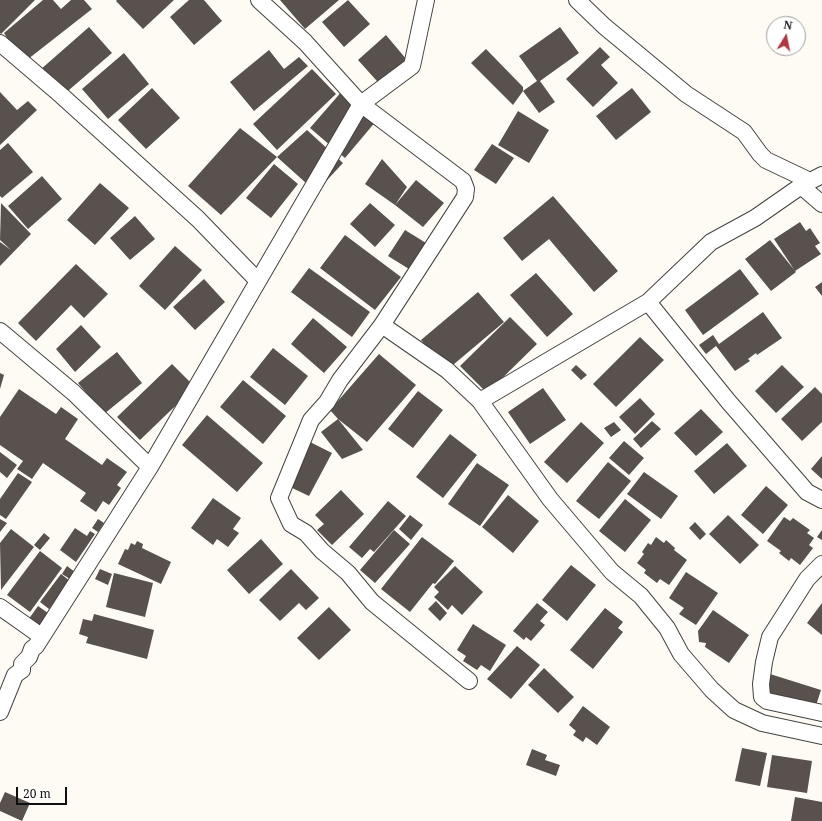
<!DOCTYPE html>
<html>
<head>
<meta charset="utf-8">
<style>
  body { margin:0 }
  #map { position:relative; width:822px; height:821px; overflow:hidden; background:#fefbf4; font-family:"Noto Serif",serif }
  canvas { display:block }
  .north { position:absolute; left:766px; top:16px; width:40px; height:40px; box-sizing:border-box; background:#fff; border:1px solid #9f9f9f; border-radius:50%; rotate:10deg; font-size:11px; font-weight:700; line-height:16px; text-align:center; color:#101010 }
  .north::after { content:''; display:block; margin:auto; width:14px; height:18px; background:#b23642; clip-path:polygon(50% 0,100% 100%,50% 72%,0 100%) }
  .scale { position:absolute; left:16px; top:787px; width:51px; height:18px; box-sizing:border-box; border:2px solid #101010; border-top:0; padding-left:5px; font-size:12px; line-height:14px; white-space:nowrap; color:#101010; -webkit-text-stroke:3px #fff; paint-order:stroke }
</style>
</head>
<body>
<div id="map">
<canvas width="822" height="821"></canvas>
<div class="north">N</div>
<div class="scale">20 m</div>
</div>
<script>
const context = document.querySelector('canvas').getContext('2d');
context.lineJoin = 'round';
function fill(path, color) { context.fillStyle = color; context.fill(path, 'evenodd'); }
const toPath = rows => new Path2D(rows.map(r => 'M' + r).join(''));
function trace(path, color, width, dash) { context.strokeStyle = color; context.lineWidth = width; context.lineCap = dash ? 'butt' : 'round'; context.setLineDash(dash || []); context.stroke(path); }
const building = toPath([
  [0,0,35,0,1,34,0,33],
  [43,0,53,0,61,9,71,0,84,0,92,9,23,63,4,33],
  [117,0,174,0,143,29,116,1],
  [189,0,204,0,222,21,194,45,170,17],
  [280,0,339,0,305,29],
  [348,0,370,24,344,47,322,22],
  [89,27,112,53,62,96,40,70],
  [560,27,579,53,540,81,555,102,539,113,523,91,537,81,519,56],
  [386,35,412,66,385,90,358,60],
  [600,47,610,57,601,65,618,83,593,107,566,79],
  [486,49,523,87,523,91,513,105,471,63],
  [269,50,284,69,299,57,308,66,254,111,230,82],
  [124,53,149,84,108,119,82,89],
  [312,69,336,94,277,150,253,124],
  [152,88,180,118,146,149,118,120],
  [632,88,651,112,616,140,596,116],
  [343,90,377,120,345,158,310,128],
  [0,92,17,110,28,101,37,110,0,145],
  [518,111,549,130,529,163,498,145],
  [240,128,277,157,307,130,343,163,316,192,277,157,221,215,188,186],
  [8,143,33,172,2,198,0,196,0,150],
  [492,144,514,158,496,184,474,170],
  [382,159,407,187,395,205,365,184],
  [274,164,298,184,271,218,246,198],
  [42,176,62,199,28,229,8,206],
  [416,180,444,203,423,227,395,205],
  [100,183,129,208,95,245,67,220],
  [553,196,618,271,594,292,549,239,522,261,503,238],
  [1,203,31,234,0,266,0,242,11,250,0,240],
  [370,203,395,225,375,247,350,224],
  [135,216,155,239,130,260,110,238],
  [800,222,806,231,810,228,820,243,815,246,821,254,795,271,774,239],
  [405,230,426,243,409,269,388,256],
  [345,235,401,277,375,310,320,268],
  [770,240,796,272,771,291,745,259],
  [175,246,202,270,165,310,139,286],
  [76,264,108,294,84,318,71,305,36,341,18,323],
  [309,268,370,312,352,337,291,292],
  [740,269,759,294,703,335,685,310],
  [536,273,573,314,547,337,510,295],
  [204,279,225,302,195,330,173,307],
  [822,282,822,296,815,287],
  [478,292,504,322,447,370,421,340],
  [763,312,782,338,757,355,756,353,748,359,750,361,735,371,716,346,706,354,699,345,713,335,719,344],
  [510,317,537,344,487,393,460,366],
  [313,318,347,347,324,373,291,344],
  [81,325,101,347,75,372,56,349],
  [640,337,664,360,616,407,593,384],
  [273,348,308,376,285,405,250,377],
  [117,352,142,383,104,414,78,383],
  [379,354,416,385,367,442,338,419,363,450,342,459,321,432,338,419,330,410],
  [172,364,195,387,140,440,117,417],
  [576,365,587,375,581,380,571,370],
  [782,365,804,387,776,413,755,391],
  [0,373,4,375,0,389],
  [243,380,286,416,263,444,220,407],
  [815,387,822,394,822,422,802,441,781,419],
  [543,388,566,420,530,444,508,412],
  [19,389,56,414,61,407,78,419,65,439,102,465,107,458,127,472,117,485,121,488,109,505,103,501,96,512,80,501,86,493,43,463,32,479,17,469,23,461,0,445,0,417],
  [418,391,443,410,413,448,388,429],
  [640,398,655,414,635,434,619,417],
  [701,409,723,432,696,456,674,433],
  [207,415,263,463,237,492,182,445],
  [652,421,661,429,641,448,633,439],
  [581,422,604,443,567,483,544,462],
  [614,422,621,430,611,437,604,428],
  [450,434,477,455,443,498,416,477],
  [624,441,644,458,629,475,609,458],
  [310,442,332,453,309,496,288,486],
  [727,443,747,466,714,494,694,471],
  [0,452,17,465,7,478,0,472],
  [822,456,822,479,811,469],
  [608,462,631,481,599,519,576,501],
  [477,463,509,485,480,526,448,504],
  [644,472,678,496,661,519,627,494],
  [18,473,32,482,6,519,0,515,0,499],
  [766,486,788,505,763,534,741,515],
  [341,490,364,514,332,545,317,530,324,524,315,515],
  [508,495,539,521,513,553,482,527],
  [213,498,241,518,233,529,239,533,228,547,217,539,213,545,191,528],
  [625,499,651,520,625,552,599,531],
  [388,501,406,516,374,552,370,549,362,558,349,547],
  [410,515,423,525,411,540,399,529],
  [728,515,759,545,740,564,709,534],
  [784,517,790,521,793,518,810,530,807,533,814,538,809,545,813,548,800,565,791,558,789,561,779,553,781,551,767,541],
  [0,519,7,523,0,532],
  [98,519,104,523,98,532,92,528],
  [695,522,706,534,700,540,689,528],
  [75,528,87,536,90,531,95,534,76,562,60,550],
  [11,529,34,547,1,590,0,543],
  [394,530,410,544,375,583,360,570],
  [822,530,822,540,817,537],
  [44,533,50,538,40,550,34,545],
  [422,537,454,561,435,584,433,583,410,612,381,589],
  [656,537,664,543,666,540,675,548,674,550,687,560,669,585,660,579,657,583,644,573,646,570,637,563,644,554,642,552,648,543,651,545],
  [261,539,283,564,249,594,227,570],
  [137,541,143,544,142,548,171,562,161,584,118,564,125,549,128,550,131,543,135,545],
  [40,551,62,568,30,612,7,595],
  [571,565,596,585,567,621,542,600],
  [67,566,75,572,70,579,62,574],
  [455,566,483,592,462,615,452,605,448,610,434,597,439,592,434,587],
  [100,569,112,574,108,585,95,579],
  [291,569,319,598,306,610,299,603,280,621,259,600],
  [686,572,718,593,696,625,679,614,684,608,669,598],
  [114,573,153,583,145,617,106,607],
  [61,574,70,581,49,609,40,602],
  [436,601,447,613,440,621,428,609],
  [537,603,548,612,540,621,545,625,531,641,526,637,524,640,513,631],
  [822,603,822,635,807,623],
  [38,606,48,613,38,627,28,620],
  [329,607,351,630,319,660,297,638],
  [605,608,623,622,618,628,623,632,593,669,570,650],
  [713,610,749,635,729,663,705,647,706,643,699,642,698,631],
  [94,614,154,630,147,659,86,643,88,637,79,634,83,619,92,621],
  [473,624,506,645,490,671,481,665,477,670,463,661,466,656,457,650],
  [517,646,540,665,511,699,487,679],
  [544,668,574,697,558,713,528,685],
  [770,674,821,690,812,718,761,703],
  [583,706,610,727,597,745,586,737,583,742,573,735,576,731,569,725],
  [742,748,767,753,760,786,735,781],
  [532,749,547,755,545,760,560,765,556,776,526,765],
  [772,755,812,761,807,793,767,787],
  [5,792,30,803,22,821,0,811,0,803],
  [795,797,822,802,822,821,791,821]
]);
const street = toPath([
  [259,0,305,42,361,104,463,181,466,189,465,197,382,325,340,380,327,402,311,420,279,498,291,524,306,533,322,551,348,573,372,602,469,681],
  [577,0,604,26,686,94,744,132,760,154,766,160,810,181],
  [0,43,62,96,198,219,258,281],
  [801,186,822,204],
  [648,302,728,401,807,492,822,500],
  [382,325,447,370,480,401,550,499,612,572,641,596,667,628,681,654,712,690,734,710,762,723,822,736],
  [0,331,74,393,150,467],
  [480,401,648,302,711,242,755,218,801,186,822,175],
  [822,564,807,579,770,637,764,662,761,684,762,697,767,701,822,713],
  [0,607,41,636],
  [0,712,15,675,22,670,22,664,29,657,32,649,36,646,150,467,361,104,412,66,426,0]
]);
fill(building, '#58514d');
trace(street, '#434343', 18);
trace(street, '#fff', 16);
</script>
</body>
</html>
